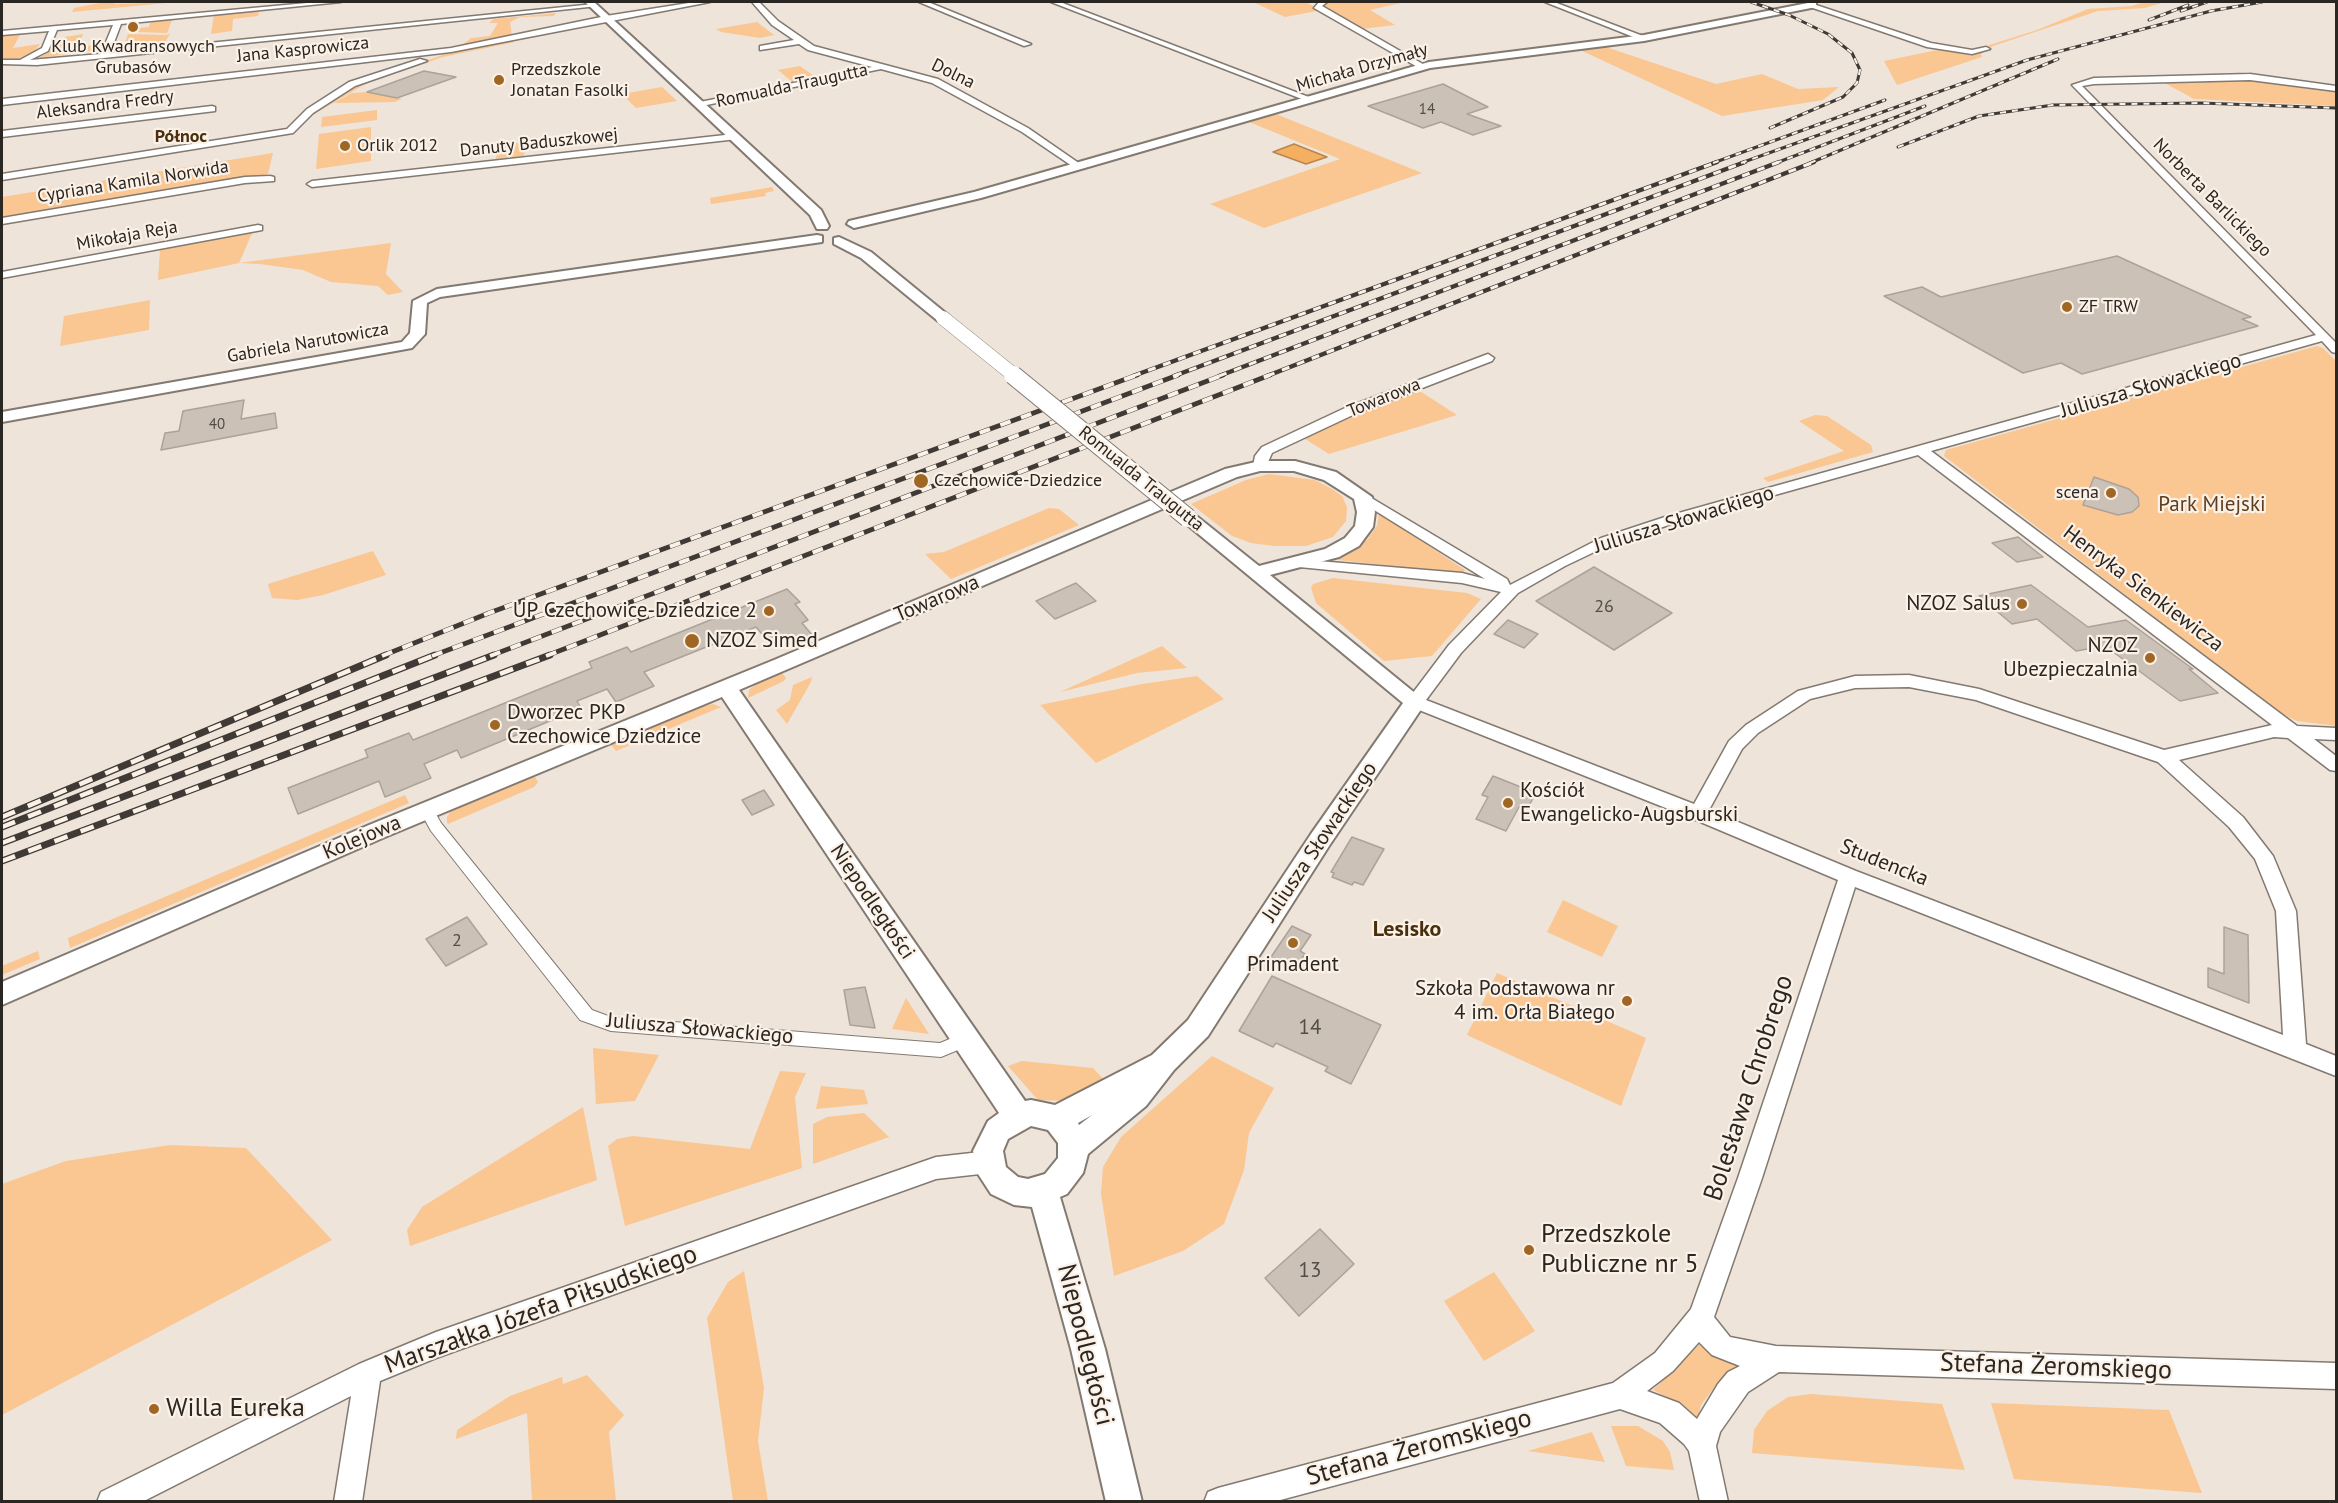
<!DOCTYPE html>
<html>
<head>
<meta charset="utf-8">
<style>
  body { margin:0 }
  #map { position:relative; width:2338px; height:1503px; overflow:hidden; background:#eee4da; font-family:"PT Sans",sans-serif }
  canvas { display:block }
  .frame { position:absolute; inset:0; border:3px solid #2a2622; pointer-events:none }
</style>
</head>
<body>
<div id="map">
<canvas width="2338" height="1503"></canvas>
<div class="frame"></div>
</div>
<script>
const context = document.querySelector('canvas').getContext('2d');
context.lineJoin = 'round';
function fill(path, color) { context.fillStyle = color; context.fill(path, 'evenodd'); }
const toPath = rows => new Path2D(rows.map(r => 'M' + r).join(''));
function trace(path, color, width, dash) { context.strokeStyle = color; context.lineWidth = width; context.lineCap = dash ? 'butt' : 'round'; context.setLineDash(dash || []); context.stroke(path); }
function label(font, color, halo, rows, align = 'center') {
  context.font = font + ' "PT Sans",sans-serif'; context.lineWidth = 4.5; context.setLineDash([]); context.textBaseline = 'middle'; context.strokeStyle = halo; context.fillStyle = color; for (const [text, x, y, turn = 0] of rows) {
    context.save(); context.translate(x, y); context.rotate((+turn || 0) * Math.PI / 180); context.textAlign = isNaN(turn) ? turn : align; if (halo) context.strokeText(text, 0, 0); context.fillText(text, 0, 0); context.restore();
  }
}
const green = toPath([
  [105,2,115,2,114,4,177,2,72,12,74,8],
  [1253,2,1305,2,1322,10,1285,17],
  [1325,2,1405,2,1370,10,1395,25,1362,29,1322,6],
  [2145,2,2165,2,2145,8,2098,11,1993,46,1981,54,1982,57,1897,85,1884,61,1947,48,1970,51,2037,30,2088,9,2132,6],
  [245,12,259,12,258,16,233,19,232,31,211,34,214,15],
  [556,13,554,16,520,17,510,22,512,36,462,45,471,38,490,36,498,23,489,23,494,19],
  [195,16,172,20,167,33,138,32,138,28,149,27,150,23,160,20],
  [757,22,774,35,760,38,721,32,716,29],
  [38,31,45,31,20,35,13,48,40,44,34,52,17,60,2,59,2,35],
  [83,34,78,48,104,43,102,49,39,58,49,52,57,41,63,40,65,37],
  [128,34,165,35,170,34,163,45,118,49,119,46,124,46],
  [509,40,515,42,443,57,367,83,306,119,349,88,451,52],
  [1603,46,1716,84,1762,74,1798,89,1839,87,1823,100,1722,116,1578,49],
  [800,66,814,76,834,73,839,76,795,84,778,70],
  [2256,79,2336,92,2336,106,2194,99,2161,81],
  [662,87,677,101,636,108,622,94],
  [369,92,402,99,395,102,334,103,352,93],
  [377,110,377,120,321,127,322,117],
  [1276,114,1422,173,1264,228,1210,204,1340,159,1249,122],
  [371,127,371,161,316,169,319,134],
  [526,142,524,156,496,159,498,145],
  [273,153,267,178,246,178,2,218,2,197],
  [772,187,774,191,765,193,766,196,711,204,710,198],
  [253,231,239,263,391,243,386,274,403,292,388,295,378,286,331,282,303,270,260,264,239,263,158,280,160,249],
  [150,300,149,330,60,346,64,316],
  [2317,346,2323,348,2336,361,2336,726,2297,721,2280,713,1944,456,1946,450],
  [1415,388,1457,415,1329,454,1302,437],
  [1815,415,1827,416,1871,445,1873,452,1768,482,1763,478,1844,451,1799,421],
  [1269,474,1315,480,1332,489,1342,496,1347,507,1346,521,1333,537,1306,546,1274,546,1251,543,1232,536,1191,504,1246,480],
  [1049,508,1059,509,1079,525,951,579,925,554,944,552],
  [1379,513,1465,570,1462,574,1338,560,1367,540,1377,526],
  [373,551,386,575,323,595,297,600,272,598,268,584],
  [1333,578,1467,593,1481,599,1432,656,1384,661,1316,603,1311,588,1313,584],
  [1162,646,1187,668,1137,673,1060,692],
  [782,673,786,678,784,681,748,698,749,690,756,684],
  [1197,676,1224,699,1096,763,1040,705,1142,684],
  [812,677,811,682,787,724,776,710,790,700,793,685],
  [713,704,721,707,616,751,612,746,603,746,698,707],
  [534,775,538,782,534,787,448,824,447,822,447,817,452,809],
  [405,795,409,803,70,948,68,938],
  [1563,900,1618,926,1602,957,1547,932],
  [38,951,40,959,2,975,2,966],
  [1497,973,1646,1038,1621,1106,1467,1035],
  [906,998,929,1034,892,1029],
  [593,1048,659,1055,635,1101,596,1104],
  [1212,1056,1274,1088,1249,1133,1244,1170,1224,1224,1183,1251,1114,1276,1101,1194,1103,1167,1121,1137],
  [1022,1061,1093,1068,1106,1082,1070,1101,1038,1100,1008,1066],
  [780,1071,806,1073,795,1097,802,1168,625,1226,608,1146,617,1139,633,1136,750,1149],
  [821,1086,864,1090,868,1104,816,1109],
  [583,1107,597,1180,410,1246,407,1230,422,1207],
  [864,1113,889,1137,813,1164,813,1124,827,1117],
  [170,1145,246,1148,332,1240,2,1415,2,1184,66,1161],
  [744,1271,764,1388,758,1441,768,1501,733,1501,707,1318,728,1282],
  [1494,1272,1535,1331,1484,1361,1444,1301],
  [1700,1344,1720,1358,1748,1364,1719,1381,1701,1405,1697,1421,1677,1402,1653,1390],
  [587,1375,624,1415,609,1432,616,1501,532,1501,527,1413,456,1439,457,1430,510,1396,562,1377,563,1384],
  [1811,1394,1942,1404,1965,1470,1752,1453,1754,1430,1767,1411,1788,1397],
  [1991,1403,2169,1410,2202,1493,2014,1479],
  [1611,1426,1638,1426,1663,1441,1670,1452,1674,1470,1626,1466],
  [1592,1432,1605,1462,1528,1451]
]);
const water = toPath([
  [1294,144,1327,157,1306,164,1273,152,1294,144]
]);
const building = toPath([
  [424,71,456,77,397,98,367,92,424,71],
  [1443,84,1488,107,1467,114,1501,126,1473,135,1441,122,1423,128,1368,106,1443,84],
  [2117,256,2251,317,2242,319,2258,326,2082,374,2061,363,2023,373,1884,296,1922,287,1941,297,2117,256],
  [244,400,241,419,275,413,277,428,161,450,165,433,179,431,183,411,244,400],
  [2094,477,2129,489,2138,497,2139,506,2132,512,2118,515,2083,505,2094,477],
  [2018,537,2043,557,2017,562,1992,543,2018,537],
  [1594,567,1672,613,1614,650,1536,601,1594,567],
  [1076,583,1096,601,1055,619,1036,601,1076,583],
  [2031,585,2088,627,2126,620,2193,669,2189,669,2218,693,2180,701,2105,646,2076,651,2037,619,2012,624,1979,596,2031,585],
  [787,589,800,602,795,604,808,620,802,623,813,636,787,647,777,635,766,639,756,627,644,672,654,686,616,702,607,689,577,701,581,708,461,758,457,750,424,764,431,778,385,797,379,781,298,814,288,788,368,757,365,750,409,733,413,740,592,668,589,662,627,647,631,652,787,589],
  [1508,620,1538,634,1524,648,1494,634,1508,620],
  [1493,776,1536,793,1527,809,1519,807,1506,831,1476,819,1488,797,1482,795,1493,776],
  [764,790,774,805,752,815,742,800,764,790],
  [1352,837,1384,849,1363,885,1354,882,1352,885,1332,877,1334,873,1331,872,1352,837],
  [467,917,487,944,446,966,426,939,467,917],
  [1292,926,1311,935,1300,951,1305,954,1295,968,1271,957,1292,926],
  [2224,927,2248,935,2249,1003,2208,987,2208,968,2224,974,2224,927],
  [1272,976,1381,1025,1351,1084,1325,1071,1328,1067,1276,1043,1273,1047,1239,1031,1272,976],
  [865,987,875,1028,850,1025,844,990,865,987],
  [1320,1229,1354,1264,1299,1316,1265,1278,1320,1229]
]);
const pedestrian = toPath([
  [427,806,432,807,441,823,592,1010,611,1017,940,1043,964,1033,970,1035,972,1040,970,1045,941,1057,611,1031,580,1020,431,831,420,811,422,807,427,806]
]);
const minor = toPath([
  [318,2,341,2,121,24,110,53,594,4,598,6,37,65,2,64,2,60,20,60,42,48,49,31,2,35,2,31,318,2],
  [113,25,101,54,30,60,48,51,57,30,113,25],
  [695,2,710,2,451,52,2,105,2,99,451,48,606,16,695,2],
  [752,2,759,2,778,21,814,46,938,79,1028,128,1083,166,1075,168,1022,132,932,83,881,69,697,107,697,103,700,102,872,67,808,50,799,44,760,50,760,46,794,40,772,25,752,2],
  [919,2,928,2,1031,44,1024,46,919,2],
  [1051,2,1060,2,1314,99,1307,101,1051,2],
  [1319,2,1327,2,1322,6,1428,67,1421,69,1314,8,1319,2],
  [1545,2,1554,2,1648,38,1641,40,1545,2],
  [1810,3,1931,43,1972,50,1986,47,1990,49,1972,54,1927,47,1810,7,1810,3],
  [420,59,427,61,355,86,313,113,293,133,2,180,2,174,287,129,307,109,349,82,420,59],
  [2250,74,2336,86,2336,91,2250,80,2094,84,2082,86,2336,343,2336,353,2332,352,2322,341,1931,451,2297,726,2336,728,2336,740,2314,739,2336,756,2336,771,2330,770,2288,738,2274,737,2179,760,2243,817,2273,856,2296,911,2306,1044,2336,1056,2336,1076,1855,887,1762,1178,1714,1317,1730,1337,1776,1346,2336,1363,2336,1389,1779,1372,1748,1392,1720,1432,1716,1446,1728,1502,1700,1502,1689,1451,1684,1444,1660,1423,1620,1409,1273,1502,1204,1502,1208,1492,1218,1488,1613,1383,1655,1353,1691,1309,1738,1178,1838,880,1691,818,1409,706,1406,702,1409,698,1449,645,1501,592,1462,583,1299,567,1291,562,1294,559,1462,573,1485,579,1358,500,1356,497,1358,494,1363,493,1507,579,1510,585,1601,538,1668,516,2316,335,2072,85,2094,78,2250,74],
  [1918,455,2272,725,2164,750,1979,689,1909,675,1855,676,1798,691,1746,725,1729,741,1694,804,1426,700,1461,653,1518,593,1565,566,1611,544,1678,522,1918,455],
  [1909,687,1976,700,2158,762,2229,827,2255,859,2276,911,2283,1035,1856,871,1709,810,1742,749,1758,733,1810,699,1855,688,1909,687],
  [1699,1342,1712,1355,1740,1366,1728,1372,1718,1384,1697,1419,1679,1403,1647,1391,1673,1371,1699,1342],
  [212,106,215,107,215,111,2,137,2,131,212,106],
  [734,134,737,135,737,139,312,187,307,184,312,181,734,134],
  [270,176,274,177,274,181,245,183,2,224,2,218,245,177,270,176],
  [258,225,262,226,262,230,2,278,2,272,258,225],
  [1488,354,1494,358,1492,361,1355,414,1272,453,1265,469,1260,470,1253,466,1255,456,1262,447,1345,408,1488,354],
  [989,1151,997,1154,1001,1162,997,1170,989,1173,936,1179,436,1358,380,1381,362,1502,334,1502,351,1396,142,1502,97,1502,101,1492,359,1364,436,1332,936,1157,989,1151]
]);
const tertiary = toPath([
  [585,2,594,2,821,210,829,226,827,229,817,229,810,215,585,2],
  [1813,2,1816,3,1816,7,1644,41,1430,68,981,198,854,228,847,224,849,221,974,192,1429,62,1644,35,1813,2],
  [817,235,822,236,822,242,440,297,427,303,425,334,412,348,2,422,2,412,402,342,410,333,413,301,437,289,817,235],
  [839,237,871,252,948,315,950,318,948,321,938,321,861,258,834,244,834,238,839,237],
  [1260,461,1295,461,1336,472,1372,497,1375,512,1373,527,1359,546,1339,557,1270,575,1426,702,1329,846,1208,1036,1174,1070,1146,1106,1088,1154,1083,1173,1067,1194,1060,1197,1105,1349,1142,1502,1106,1502,1071,1349,1032,1207,1014,1205,991,1194,978,1174,973,1151,988,1121,999,1113,722,697,385,837,2,1005,2,982,369,825,774,660,1225,469,1260,461],
  [1260,471,1294,471,1324,480,1354,499,1357,512,1355,526,1345,538,1325,549,1259,566,1194,514,1188,512,1179,518,1403,703,1311,834,1188,1020,1152,1055,1055,1105,1031,1100,1025,1101,739,690,1237,477,1260,471],
  [1092,1115,1079,1125,1078,1123,1092,1115],
  [1031,1126,1048,1130,1058,1143,1058,1158,1045,1174,1028,1179,1018,1177,1006,1167,1003,1151,1008,1139,1031,1126]
]);
const railFar3 = toPath([
  [1751,2,1789,15,1828,34,1852,53,1860,70,1857,83,1843,97,1770,128],
  [2181,11,2207,2],
  [2149,20,2188,5],
  [1898,147,1979,116,2053,105,2201,103,2336,108],
  [1713,163,1885,100],
  [1741,163,2027,60,2211,11,2262,2],
  [1776,163,1925,106],
  [1810,163,2058,59]
]);
const railFar2 = toPath([
  [1133,376,1717,162],
  [1174,376,1745,162],
  [1219,376,1779,162],
  [1267,376,1814,162]
]);
const railFar1 = toPath([
  [382,656,489,613,1137,375],
  [432,656,1178,375],
  [490,656,1223,375],
  [546,656,1270,375]
]);
const rail = toPath([
  [2,817,386,655],
  [2,827,435,655],
  [2,843,494,655],
  [2,861,550,655]
]);
const tertiaryBridgeFar1 = toPath([
  [943,318,1015,376]
]);
const tertiaryBridge = toPath([
  [1013,375,1188,518]
]);
const markers = [
  [133,27,6,"#9f6723"],
  [499,80,6,"#9f6723"],
  [345,146,6,"#9f6723"],
  [2067,307,6,"#9f6723"],
  [921,481,8,"#9f6723"],
  [2111,493,6,"#9f6723"],
  [2022,604,6,"#9f6723"],
  [769,611,6,"#9f6723"],
  [692,641,8,"#9f6723"],
  [2150,658,6,"#9f6723"],
  [495,725,6,"#9f6723"],
  [1508,803,6,"#9f6723"],
  [1293,943,6,"#9f6723"],
  [1627,1001,6,"#9f6723"],
  [1529,1250,6,"#9f6723"],
  [154,1409,6,"#9f6723"]
];
const farNumbernames = [
  ["14",1427,110],
  ["40",217,425]
];
const farPoinames = [
  ["Klub Kwadransowych",133,47,"center"],
  ["Grubasów",133,68,"center"],
  ["Przedszkole",511,70],
  ["Jonatan Fasolki",511,91],
  ["Orlik 2012",357,146],
  ["ZF TRW",2079,307],
  ["Czechowice-Dziedzice",934,481],
  ["scena",2099,493,"right"]
];
const farStreetnames = [
  ["Jana Kasprowicza",303,50,-6],
  ["Michała Drzymały",1362,68,-16],
  ["Dolna",953,74,26],
  ["Romualda Traugutta",792,86,-12],
  ["Aleksandra Fredry",105,105,-7],
  ["Danuty Baduszkowej",539,143,-6],
  ["Cypriana Kamila Norwida",133,182,-9],
  ["Norberta Barlickiego",2212,198,45],
  ["Mikołaja Reja",127,236,-10],
  ["Gabriela Narutowicza",308,343,-10],
  ["Towarowa",1384,398,-22],
  ["Romualda Traugutta",1141,479,39]
];
const farNeighbourhoodnames = [
  ["Północ",181,137]
];
const numberNames = [
  ["26",1604,607],
  ["2",457,941]
];
const streetNames = [
  ["Juliusza Słowackiego",2151,386,-16],
  ["Juliusza Słowackiego",1684,520,-17],
  ["Henryka Sienkiewicza",2143,589,37],
  ["Towarowa",937,599,-23],
  ["Kolejowa",362,838,-23],
  ["Juliusza Słowackiego",1320,842,-56],
  ["Studencka",1884,863,22],
  ["Niepodległości",872,902,56],
  ["Juliusza Słowackiego",700,1029,5]
];
const parkNames = [
  ["Park Miejski",2212,505]
];
const poiNames = [
  ["NZOZ Salus",2010,604],
  ["UP Czechowice-Dziedzice 2",757,611],
  ["NZOZ Simed",706,641,"left"],
  ["NZOZ",2138,646],
  ["Ubezpieczalnia",2138,670],
  ["Dworzec PKP",507,713,"left"],
  ["Czechowice Dziedzice",507,737,"left"],
  ["Kościół",1520,791,"left"],
  ["Ewangelicko-Augsburski",1520,815,"left"],
  ["Primadent",1293,965,"center"],
  ["Szkoła Podstawowa nr",1615,989],
  ["4 im. Orła Białego",1615,1013]
];
const nearNumbernames = [
  ["14",1310,1028],
  ["13",1310,1271]
];
const neighbourhoodNames = [
  ["Lesisko",1407,930]
];
const nearStreetnames = [
  ["Bolesława Chrobrego",1749,1088,-72],
  ["Marszałka Józefa Piłsudskiego",541,1310,-20],
  ["Niepodległości",1085,1345,76],
  ["Stefana Żeromskiego",2056,1367,2],
  ["Stefana Żeromskiego",1419,1448,-15]
];
const nearPoinames = [
  ["Przedszkole",1541,1235],
  ["Publiczne nr 5",1541,1265],
  ["Willa Eureka",166,1409]
];
fill(green, '#fac691');
fill(water, '#f5af61');
trace(water, '#b8864e', 1.5);
fill(building, '#cbc1b7');
trace(building, '#aca299', 1.5);
trace(pedestrian, '#827970', 2);
trace(minor, '#827970', 3);
trace(tertiary, '#827970', 4);
fill(pedestrian, '#fff');
fill(minor, '#fff');
fill(tertiary, '#fff');
trace(railFar3, '#3f3a36', 3);
trace(railFar2, '#3f3a36', 4.5);
trace(railFar1, '#3f3a36', 5);
trace(rail, '#3f3a36', 7);
trace(railFar3, '#fcf1e7', 2, [6]);
trace(railFar2, '#fcf1e7', 3, [8]);
trace(railFar1, '#fcf1e7', 4, [11]);
trace(rail, '#fcf1e7', 4.5, [14]);
trace(tertiaryBridgeFar1, '#827970', 15, []);
trace(tertiaryBridge, '#827970', 20, []);
trace(tertiaryBridgeFar1, '#fff', 14);
trace(tertiaryBridge, '#fff', 18);
for (const [x, y, r, color] of markers) { const dot = new Path2D(); dot.arc(x, y, r, 0, 2 * Math.PI); context.fillStyle = color; context.fill(dot); trace(dot, '#fcf1e7', 2); }
label('15px', '#524d47', null, farNumbernames);
label('18px', '#2a2622', '#fcf1e7', farPoinames, 'left');
label('18px', '#2a2622', '#fcf1e7', farStreetnames);
label('bold 18px', '#4a2f0f', '#fcf1e7', farNeighbourhoodnames);
label('18px', '#524d47', null, numberNames);
label('21px', '#2a2622', '#fcf1e7', streetNames);
label('21px', '#5c3f1f', '#fcf1e7', parkNames);
label('21px', '#2a2622', '#fcf1e7', poiNames, 'right');
label('21px', '#524d47', null, nearNumbernames);
label('bold 22px', '#4a2f0f', '#fcf1e7', neighbourhoodNames);
label('26px', '#2a2622', '#fcf1e7', nearStreetnames);
label('26px', '#2a2622', '#fcf1e7', nearPoinames, 'left');
</script>
</body>
</html>
